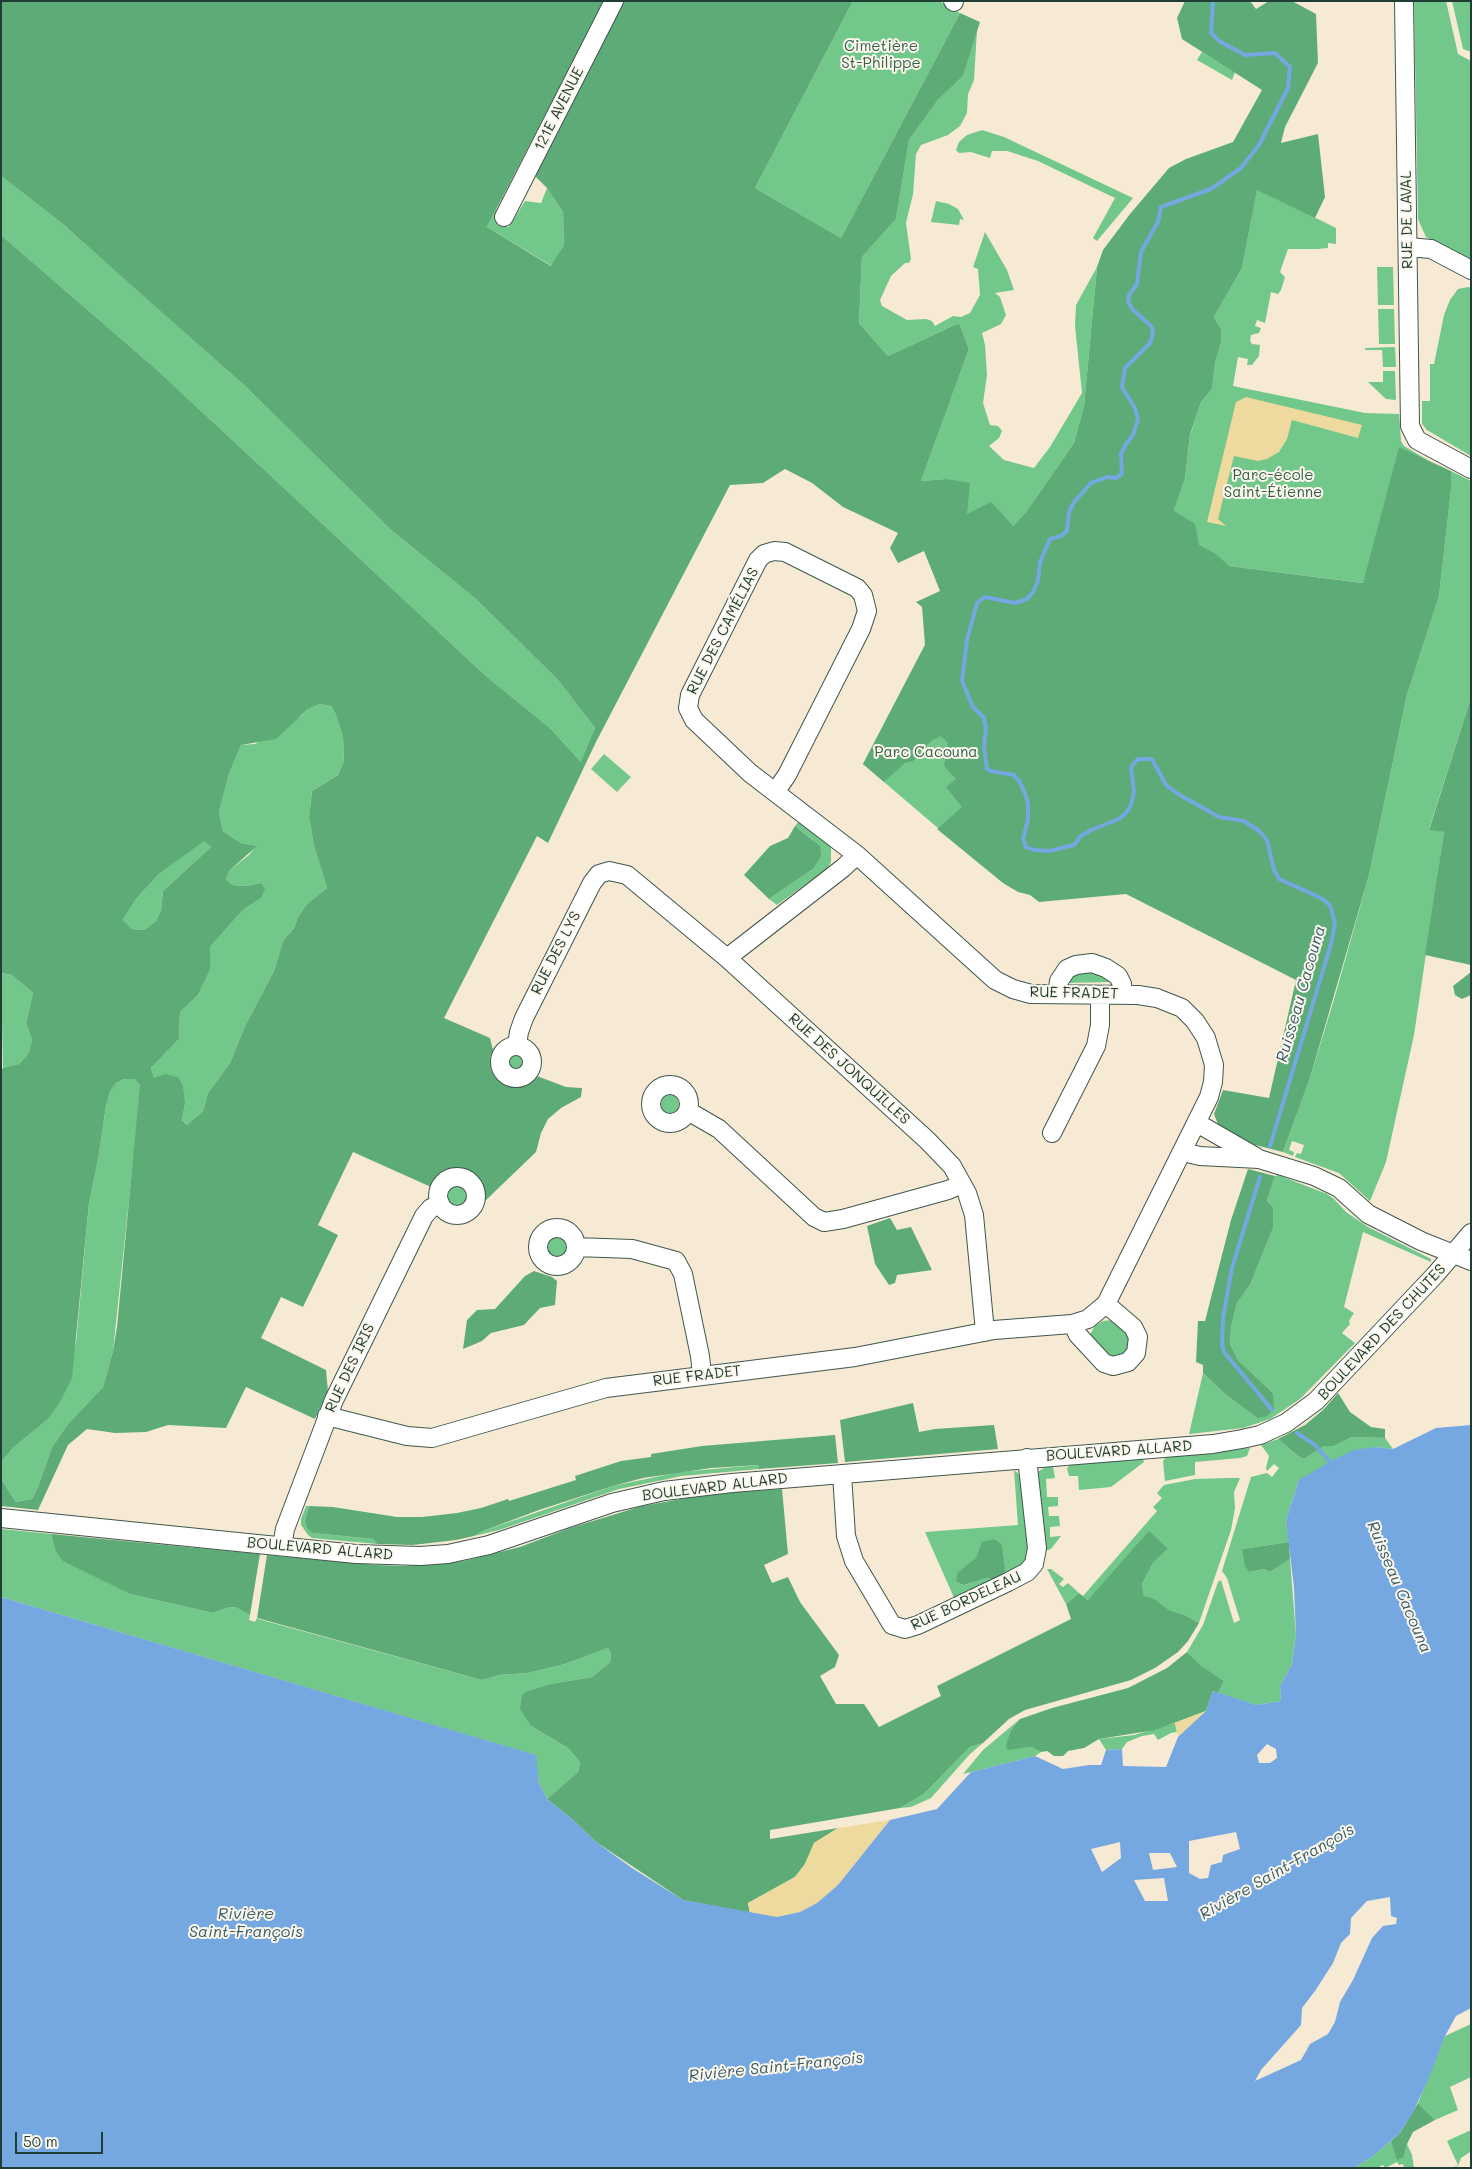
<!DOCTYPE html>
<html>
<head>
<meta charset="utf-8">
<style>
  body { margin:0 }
  #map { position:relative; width:1472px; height:2169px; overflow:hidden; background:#f7ead5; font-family:Mali,sans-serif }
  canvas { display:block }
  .frame { position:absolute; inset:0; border:2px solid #1f3d34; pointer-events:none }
  .scale { position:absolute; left:15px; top:2132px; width:88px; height:22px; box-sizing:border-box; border:2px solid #1f3d34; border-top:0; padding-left:6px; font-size:15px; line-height:18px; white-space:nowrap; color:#1f3d34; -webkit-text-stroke:4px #fbf7ec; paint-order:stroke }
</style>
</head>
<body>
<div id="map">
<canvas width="1472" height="2169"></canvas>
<div class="frame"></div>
<div class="scale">50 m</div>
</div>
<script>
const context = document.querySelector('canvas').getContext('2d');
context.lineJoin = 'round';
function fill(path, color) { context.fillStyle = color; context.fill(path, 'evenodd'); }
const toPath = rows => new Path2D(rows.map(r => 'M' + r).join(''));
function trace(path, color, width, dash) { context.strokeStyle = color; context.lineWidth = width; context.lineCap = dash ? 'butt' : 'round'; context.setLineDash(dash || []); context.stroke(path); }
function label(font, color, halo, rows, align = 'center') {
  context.font = font + ' Mali,sans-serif'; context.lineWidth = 4; context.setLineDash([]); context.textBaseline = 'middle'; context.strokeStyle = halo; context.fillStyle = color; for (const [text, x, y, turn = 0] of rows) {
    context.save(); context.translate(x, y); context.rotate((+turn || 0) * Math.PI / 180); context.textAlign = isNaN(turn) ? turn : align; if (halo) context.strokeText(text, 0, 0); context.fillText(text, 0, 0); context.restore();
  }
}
const green = toPath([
  [853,1,939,1,960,13,841,238,755,188],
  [1414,1,1446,1,1458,54,1471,61,1471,262,1426,237,1418,219],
  [1452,1,1471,1,1471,52,1463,49],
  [977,30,974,80,968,94,967,113,960,126,948,135,921,145,916,154,913,194,906,223,911,259,909,263,905,263,891,276,880,300,882,306,907,320,926,319,932,321,935,326,953,316,961,317,970,313,980,295,978,269,973,267,985,232,1007,270,1014,290,995,293,1000,297,1006,315,1001,324,982,333,985,345,987,375,983,403,990,425,998,426,1002,431,999,438,989,446,1004,460,1034,468,1050,447,1082,393,1075,326,1076,305,1097,267,1084,406,1074,443,1026,512,1013,526,967,514,946,479,921,481,969,349,959,323,888,356,859,323,862,257,896,219,909,140,938,100,963,76],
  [1202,52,1235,72,1232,80,1197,60],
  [982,130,1004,137,1133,198,1097,241,1093,238,1115,198,1038,161,1007,151,992,151,990,158,971,152,959,153,956,150,959,142,967,135],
  [1,176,64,225,245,386,390,529,477,600,558,680,595,728,582,763,550,728,486,676,156,369,1,235],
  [547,188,563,212,564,245,552,266,487,227,496,210,498,225,502,227,509,227,525,201,541,203],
  [1257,189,1336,228,1336,244,1328,243,1328,248,1317,249,1288,249,1280,272,1285,277,1281,290,1278,294,1271,292,1265,323,1257,320,1255,326,1261,328,1259,333,1251,335,1250,341,1252,344,1260,345,1259,356,1252,365,1247,365,1248,359,1238,357,1233,386,1365,413,1399,414,1401,441,1404,446,1431,462,1400,448,1397,501,1364,583,1229,566,1168,560,1174,511,1185,478,1190,436,1201,402,1212,389,1215,363,1221,343,1221,329,1214,317,1242,268],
  [936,201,949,204,958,209,964,220,960,219,959,225,931,222],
  [1377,267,1393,267,1394,305,1378,305],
  [1468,287,1471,288,1471,456,1427,430,1422,424,1422,401,1430,401,1430,364,1434,364,1444,315,1450,300,1458,289],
  [1378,309,1394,309,1395,344,1379,344],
  [1395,347,1396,367,1383,367,1382,350,1365,350,1365,348],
  [1383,371,1395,371,1396,400,1386,399,1368,382,1383,382],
  [1451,471,1471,481,1471,697,1429,829,1444,832,1414,1035,1386,1162,1370,1201,1339,1173,1295,1157,1297,1153,1301,1154,1304,1145,1292,1141,1289,1150,1294,1152,1293,1156,1283,1152,1310,1078,1335,996,1369,875,1407,695,1439,596,1451,490],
  [925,645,980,864,863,764],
  [320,704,331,706,336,715,343,737,344,761,338,775,312,791,309,817,314,846,327,888,307,904,298,917,294,928,283,941,274,971,245,1026,230,1063,208,1093,203,1111,187,1125,182,1120,185,1104,154,1078,151,1068,179,1039,180,1012,198,995,210,970,210,947,243,910,261,898,261,883,247,886,232,885,226,879,229,871,249,855,256,846,241,843,223,831,219,812,229,774,241,745,255,744,301,716,308,709],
  [604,754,631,777,617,792,591,769],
  [799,821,827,842,831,848,831,862,828,868,777,905,769,899,813,869,813,840,795,826],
  [204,840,211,847,163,891,161,910,156,921,144,930,132,929,121,920,136,899,159,874],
  [1083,968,1109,979,1109,982,1066,983,1067,977],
  [1,973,12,975,33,993,26,1023,32,1040,28,1054,19,1064,3,1070],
  '508 1062a8 8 0 1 1 16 0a8 8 0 1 1-16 0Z',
  [124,1079,134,1079,140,1085,140,1096,113,1351,103,1387,68,1424,52,1447,38,1487,32,1499,16,1502,1,1479,1,1462,13,1448,47,1420,76,1343,89,1203,98,1160,106,1106,110,1090,116,1083],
  '661 1104a9 9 0 1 1 18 0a9 9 0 1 1-18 0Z',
  [1278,1175,1327,1194,1334,1199,1346,1212,1368,1227,1431,1259,1431,1262,1363,1232,1344,1307,1354,1313,1349,1321,1350,1324,1342,1333,1355,1343,1300,1399,1270,1419,1243,1428,1189,1434,1203,1373,1225,1394,1257,1418,1273,1393,1238,1360,1230,1344,1231,1327,1237,1303,1250,1285,1273,1228,1273,1207,1267,1201,1275,1176],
  '447 1196a10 10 0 1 1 20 0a10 10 0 1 1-20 0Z',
  '547 1247a10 10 0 1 1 20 0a10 10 0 1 1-20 0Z',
  [1112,1320,1124,1328,1132,1339,1126,1355,1109,1358,1089,1336,1095,1326,1103,1321],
  [1352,1437,1385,1438,1393,1449,1376,1447,1299,1480,1286,1520,1289,1542,1242,1549,1249,1572,1264,1569,1270,1572,1290,1559,1296,1635,1292,1664,1280,1686,1281,1701,1257,1705,1218,1693,1224,1681,1200,1666,1187,1652,1203,1625,1218,1582,1221,1580,1234,1623,1240,1620,1227,1578,1222,1571,1251,1477,1267,1473,1272,1477,1279,1468,1274,1464,1267,1471,1266,1468,1269,1456,1261,1445,1278,1439,1298,1456,1304,1459,1324,1446,1334,1446],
  [1250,1448,1247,1456,1240,1458,1195,1462,1195,1475,1165,1481,1163,1461,1166,1457],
  [1143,1459,1144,1462,1111,1487,1079,1490,1078,1476,1069,1476,1067,1468,1070,1465],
  [759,1465,759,1469,682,1476,619,1489,499,1530,474,1536,483,1531,613,1486,679,1472],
  [1045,1467,1053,1467,1055,1478,1046,1479,1047,1497,1058,1497,1058,1506,1048,1507,1049,1516,1059,1516,1060,1526,1050,1527,1050,1537,1061,1536,1051,1549,1045,1551,1035,1474],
  [1014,1470,1020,1475,1030,1556,1024,1565,955,1600,925,1532,1018,1525],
  [995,1539,1002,1544,1005,1566,995,1580,988,1578,964,1585,958,1572,970,1564],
  [1228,1478,1240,1478,1234,1492,1235,1508,1231,1530,1199,1623,1185,1615,1169,1610,1155,1599,1144,1597,1142,1584,1153,1563,1168,1549,1088,1600,1083,1596,1157,1511,1153,1507,1162,1498,1157,1493,1164,1485,1195,1479],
  [306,1506,309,1506,305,1520,313,1533,373,1539,377,1544,312,1538,308,1535,301,1525,301,1519],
  [1,1529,51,1534,55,1550,130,1594,213,1613,226,1608,235,1607,250,1615,249,1620,255,1622,257,1618,258,1619,482,1680,499,1675,528,1673,565,1664,608,1648,611,1654,610,1662,592,1677,550,1684,527,1691,531,1726,568,1748,580,1762,578,1772,547,1799,539,1783,535,1755,1,1597],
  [1047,1569,1051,1569,1064,1579,1059,1584,1063,1587,1068,1583,1079,1593,1066,1604],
  [1020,1719,1011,1730,1007,1749,1031,1747,1041,1752,1035,1756,963,1774,983,1750],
  [1175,1723,1177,1732,1171,1733,1158,1740,1154,1734,1142,1736,1127,1742,1122,1749,1106,1750,1099,1739,1134,1735],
  [983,1743,970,1754,931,1798,911,1807,900,1808,924,1794,970,1747],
  [1471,2024,1471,2077,1450,2087,1458,2110,1435,2120,1418,2103,1445,2036],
  [1471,2130,1470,2152,1461,2158,1458,2166,1452,2168,1458,2165,1447,2141],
  [1391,2141,1395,2148,1404,2157,1407,2144,1412,2155,1414,2168,1404,2168,1403,2164,1399,2165,1397,2162,1385,2168,1383,2165,1377,2168,1353,2168,1372,2157]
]);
const forest = toPath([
  [1,1,604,1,487,227,551,266,564,245,563,212,547,188,535,176,622,1,853,1,755,188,841,238,960,13,980,22,963,76,938,100,909,140,896,219,862,257,859,323,888,356,959,323,969,349,921,481,946,479,970,483,967,514,991,502,1013,526,1026,512,1074,443,1084,406,1097,267,1103,250,1130,214,1169,168,1186,159,1233,142,1262,90,1182,39,1177,18,1185,1,1250,1,1256,9,1269,1,1292,1,1316,14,1318,63,1285,127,1281,143,1318,134,1325,197,1315,218,1257,190,1242,268,1214,317,1221,329,1221,343,1215,363,1212,389,1201,402,1190,435,1185,478,1174,511,1195,524,1199,545,1216,554,1229,566,1363,583,1399,447,1451,471,1451,490,1439,596,1407,695,1369,875,1310,1078,1283,1152,1247,1143,1219,1127,1214,1114,1223,1090,1269,1098,1296,980,1126,894,1039,902,1030,895,1018,892,1003,883,937,829,962,807,946,787,956,779,944,766,948,743,941,736,931,741,913,761,905,763,884,782,863,764,925,645,922,607,916,602,940,591,924,551,898,563,890,548,898,533,843,507,812,483,785,469,763,483,730,485,596,742,548,843,537,836,444,1018,490,1038,493,1050,490,1057,491,1070,495,1077,505,1085,511,1087,521,1086,527,1084,537,1076,566,1087,582,1088,581,1097,561,1108,548,1119,541,1133,536,1152,484,1202,484,1191,479,1179,466,1170,449,1170,441,1175,431,1187,353,1152,318,1225,338,1235,303,1307,281,1297,261,1338,326,1370,328,1392,315,1419,246,1387,226,1428,168,1425,146,1432,115,1433,87,1429,68,1445,38,1510,1,1506,1,1479,16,1502,32,1499,38,1487,52,1447,68,1424,103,1387,113,1351,117,1327,140,1085,134,1079,124,1079,116,1083,110,1091,106,1106,98,1160,89,1203,72,1378,60,1402,47,1420,13,1448,1,1462,1,1069,19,1064,28,1054,32,1040,26,1023,33,993,12,975,1,973,1,235,156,369,486,676,550,728,581,762,595,728,558,680,477,600,390,529,245,386,131,285,64,225,1,176],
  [320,704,331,706,336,715,343,737,344,761,338,775,312,791,309,817,314,846,327,888,307,904,298,917,294,928,283,941,274,971,245,1026,230,1063,208,1093,203,1111,187,1125,182,1120,185,1104,183,1086,178,1077,165,1074,154,1078,151,1068,179,1039,180,1012,198,995,210,970,210,947,243,910,261,898,265,889,261,883,247,886,232,885,226,879,229,871,257,846,241,843,223,831,219,812,229,774,241,745,276,739,308,709],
  [204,841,211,847,163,891,161,910,156,921,144,930,132,929,122,920,136,899,159,874],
  [1471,697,1471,965,1425,955,1444,832,1429,830],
  [795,826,820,846,821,856,813,869,769,899,744,875,770,846,788,838],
  [1471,972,1471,995,1462,999,1455,995,1453,986],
  [1248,1169,1275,1176,1267,1201,1273,1207,1273,1228,1250,1285,1237,1303,1231,1327,1230,1344,1238,1360,1273,1393,1274,1409,1266,1417,1257,1418,1225,1394,1203,1373,1203,1365,1196,1362,1198,1321,1205,1321,1231,1220],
  [890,1218,897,1230,911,1227,932,1270,897,1275,895,1283,889,1285,875,1264,867,1226],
  [534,1271,552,1277,557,1281,555,1305,540,1308,524,1325,491,1333,482,1341,463,1349,467,1320,477,1310,495,1309,525,1276],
  [1338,1393,1350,1412,1371,1427,1385,1429,1385,1438,1352,1437,1334,1446,1324,1446,1304,1459,1298,1456,1278,1439,1305,1425,1323,1410],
  [913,1403,919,1432,935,1429,994,1425,998,1449,845,1462,840,1420],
  [835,1435,838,1463,759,1469,759,1465,711,1468,643,1478,613,1486,539,1510,483,1531,474,1536,456,1540,413,1545,377,1544,373,1539,313,1533,307,1528,305,1520,309,1506,333,1507,397,1517,422,1517,457,1513,481,1508,508,1499,509,1501,576,1480,575,1476,621,1461,651,1457,651,1454,702,1446],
  [782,1489,788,1554,764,1565,772,1583,788,1577,800,1602,839,1655,835,1667,820,1676,836,1704,864,1704,879,1727,941,1696,937,1686,1071,1619,1066,1604,1079,1593,1088,1600,1149,1531,1168,1549,1153,1563,1142,1584,1144,1596,1155,1599,1169,1610,1185,1615,1199,1623,1188,1641,1178,1652,1155,1668,1131,1680,1025,1710,1009,1719,983,1743,970,1747,924,1794,900,1808,770,1830,770,1839,838,1828,814,1843,805,1864,795,1877,748,1903,750,1913,683,1900,596,1842,572,1819,547,1799,578,1772,580,1762,568,1748,531,1726,520,1709,522,1695,527,1691,550,1684,592,1677,610,1662,611,1654,608,1648,565,1664,528,1673,499,1675,482,1680,257,1618,267,1555,376,1565,406,1566,464,1561,520,1547,570,1528,642,1506,709,1494],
  [51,1534,260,1554,250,1615,235,1607,226,1608,213,1613,130,1594,63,1561,55,1550],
  [995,1539,1002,1544,1005,1566,1004,1576,995,1580,988,1578,964,1585,956,1581,958,1572,976,1558,982,1542],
  [1289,1542,1290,1559,1270,1572,1264,1569,1249,1572,1245,1566,1242,1549],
  [1187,1652,1201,1666,1224,1681,1218,1693,1213,1691,1206,1711,1155,1730,1099,1739,1084,1748,1068,1751,1063,1756,1054,1756,1047,1751,1041,1752,1031,1747,1007,1750,1006,1745,1011,1730,1020,1719,1052,1708,1128,1688,1167,1668],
  [1418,2103,1435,2120,1413,2132,1407,2144,1404,2157,1397,2160,1391,2141,1400,2133]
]);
const sand = toPath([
  [1246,397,1362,425,1358,438,1292,420,1287,439,1279,452,1267,459,1258,461,1234,456,1218,519,1226,526,1207,522,1236,402],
  [1206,1711,1194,1724,1178,1737,1175,1723],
  [890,1820,838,1885,817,1903,800,1912,777,1917,750,1913,748,1903,795,1877,805,1864,814,1843,838,1828]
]);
const water = toPath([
  [1471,1425,1471,2008,1456,2016,1445,2036,1428,2080,1413,2112,1400,2133,1372,2157,1355,2167,1,2168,1,1597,536,1755,539,1783,547,1799,572,1819,596,1842,632,1868,683,1900,777,1917,800,1912,817,1903,838,1885,890,1820,937,1809,971,1772,1035,1756,1063,1769,1089,1765,1101,1765,1106,1750,1122,1749,1123,1766,1166,1767,1178,1737,1206,1711,1213,1691,1257,1705,1281,1701,1280,1686,1292,1664,1296,1635,1294,1588,1286,1520,1299,1480,1331,1461,1354,1450,1376,1447,1393,1449,1436,1428],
  [1267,1744,1276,1749,1277,1758,1270,1763,1259,1763,1257,1755],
  [1236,1832,1240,1849,1223,1855,1222,1862,1211,1865,1208,1878,1200,1879,1189,1873,1189,1841],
  [1120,1842,1121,1858,1102,1872,1091,1849],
  [1170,1853,1177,1867,1153,1870,1149,1853],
  [1164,1878,1168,1901,1145,1901,1134,1880],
  [1390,1897,1391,1916,1397,1918,1396,1924,1383,1926,1372,1938,1353,1980,1340,2002,1335,2022,1328,2034,1310,2044,1301,2060,1255,2081,1261,2070,1301,2025,1302,2008,1315,1991,1333,1963,1341,1943,1350,1934,1351,1918,1367,1901]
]);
const stream = toPath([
  [1213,1,1211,33,1219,41,1245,55,1275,53,1290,67,1288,88,1259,145,1241,168,1211,189,1161,207,1158,222,1141,252,1137,284,1129,295,1128,301,1132,309,1152,327,1153,335,1150,343,1125,368,1122,387,1135,408,1138,419,1133,435,1126,444,1121,454,1122,474,1116,478,1107,477,1091,483,1074,502,1069,512,1067,531,1061,536,1050,539,1040,562,1038,581,1033,592,1027,599,1015,603,985,597,977,603,967,640,962,681,973,707,984,718,986,728,984,746,987,769,991,771,1014,775,1019,781,1025,793,1028,803,1028,820,1023,839,1026,847,1034,850,1049,851,1074,845,1081,836,1091,830,1119,819,1126,813,1131,805,1134,792,1131,768,1134,763,1138,759,1152,759,1166,785,1178,794,1219,817,1244,821,1259,831,1267,840,1274,870,1279,879,1321,898,1330,905,1335,923,1331,944,1270,1146],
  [1260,1177,1232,1268,1223,1318,1222,1345,1224,1352,1272,1410],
  [1297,1433,1315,1445,1332,1464]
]);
const minor = toPath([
  [953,1,954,2],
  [1404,1,1410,426,1417,440,1471,469],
  [504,217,614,1],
  [1408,247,1431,249,1471,270],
  [727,958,843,868,857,855],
  [1057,994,1059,981,1067,969,1076,965,1092,963,1106,968,1118,976,1122,984,1123,995],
  [517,1045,519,1032,524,1018,592,883,599,874,609,871,627,875,727,958,927,1140,952,1166,967,1193,974,1215,985,1332],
  '500 1062a16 16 0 1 1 32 0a16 16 0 1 1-32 0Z',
  '651 1104a19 19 0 1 1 38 0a19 19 0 1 1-38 0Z',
  [688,1111,719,1129,814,1217,824,1222,843,1219,948,1190,962,1184],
  [1197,1123,1256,1157],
  [1052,1133,1096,1046,1100,1025,1100,995],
  [1183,1152,1200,1156,1259,1159,1314,1176,1339,1188,1368,1214,1421,1241,1471,1261],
  '438 1196a19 19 0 1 1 38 0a19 19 0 1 1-38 0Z',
  '538 1247a19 19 0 1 1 38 0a19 19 0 1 1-38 0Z',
  [576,1247,632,1249,676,1261,683,1274,700,1356,702,1375],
  [1073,1324,1078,1335,1104,1363,1113,1366,1128,1362,1136,1353,1138,1337,1133,1327,1106,1304],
  [327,1416,407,1436,432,1438,606,1388,855,1357,994,1330,1072,1324,1088,1319,1106,1304,1209,1097,1213,1082,1214,1065,1206,1038,1195,1021,1182,1008,1157,998,1138,995,1031,994,1013,989,995,980,857,855,750,773,694,720,688,708,690,695,758,560,764,554,774,551,785,552,857,588,863,595,867,611,861,629,787,775,776,791],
  [842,1474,846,1536,854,1561,892,1625,905,1629,918,1625,1008,1582,1027,1572,1034,1564,1037,1548,1027,1458],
  [1,1518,356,1554,420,1556,448,1554,489,1545,612,1503,664,1491,732,1483,1213,1444,1242,1439,1260,1435,1286,1423,1316,1401,1435,1275,1471,1233],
  [282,1546,285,1529,334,1400,424,1216,431,1208,440,1203]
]);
const parkNames = [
  ["Cimetière",881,46],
  ["St-Philippe",881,63],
  ["Parc-école",1273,475],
  ["Saint-Étienne",1273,492],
  ["Parc Cacouna",926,752]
];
const streetNames = [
  ["121E AVENUE",559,109,-63],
  ["RUE DE LAVAL",1407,220,-91],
  ["RUE DES CAMÉLIAS",723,631,-63],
  ["RUE DES LYS",556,953,-63],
  ["RUE FRADET",1074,993,1],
  ["RUE DES JONQUILLES",849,1069,42],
  ["BOULEVARD DES CHUTES",1382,1332,-47],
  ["RUE DES IRIS",350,1368,-65],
  ["RUE FRADET",697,1376,-7],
  ["BOULEVARD ALLARD",1119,1451,-4],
  ["BOULEVARD ALLARD",715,1487,-7],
  ["BOULEVARD ALLARD",320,1549,5],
  ["RUE BORDELEAU",966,1601,-25]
];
const waterNames = [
  ["Ruisseau Cacouna",1301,994,-74],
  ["Ruisseau Cacouna",1399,1587,67],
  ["Rivière Saint-François",1277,1872,-30],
  ["Rivière",246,1914],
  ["Saint-François",246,1932],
  ["Rivière Saint-François",776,2067,-6]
];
fill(green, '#72c78b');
fill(forest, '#5dac77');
fill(sand, '#eeda9e');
fill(water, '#75a7e1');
trace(stream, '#75a7e1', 4);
trace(minor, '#3f574c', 20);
trace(minor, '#fff', 18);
label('15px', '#34604a', '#fbf7ec', parkNames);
label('15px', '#1f3d34', '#fbf7ec', streetNames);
label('italic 16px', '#395d68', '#fbf7ec', waterNames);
</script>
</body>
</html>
